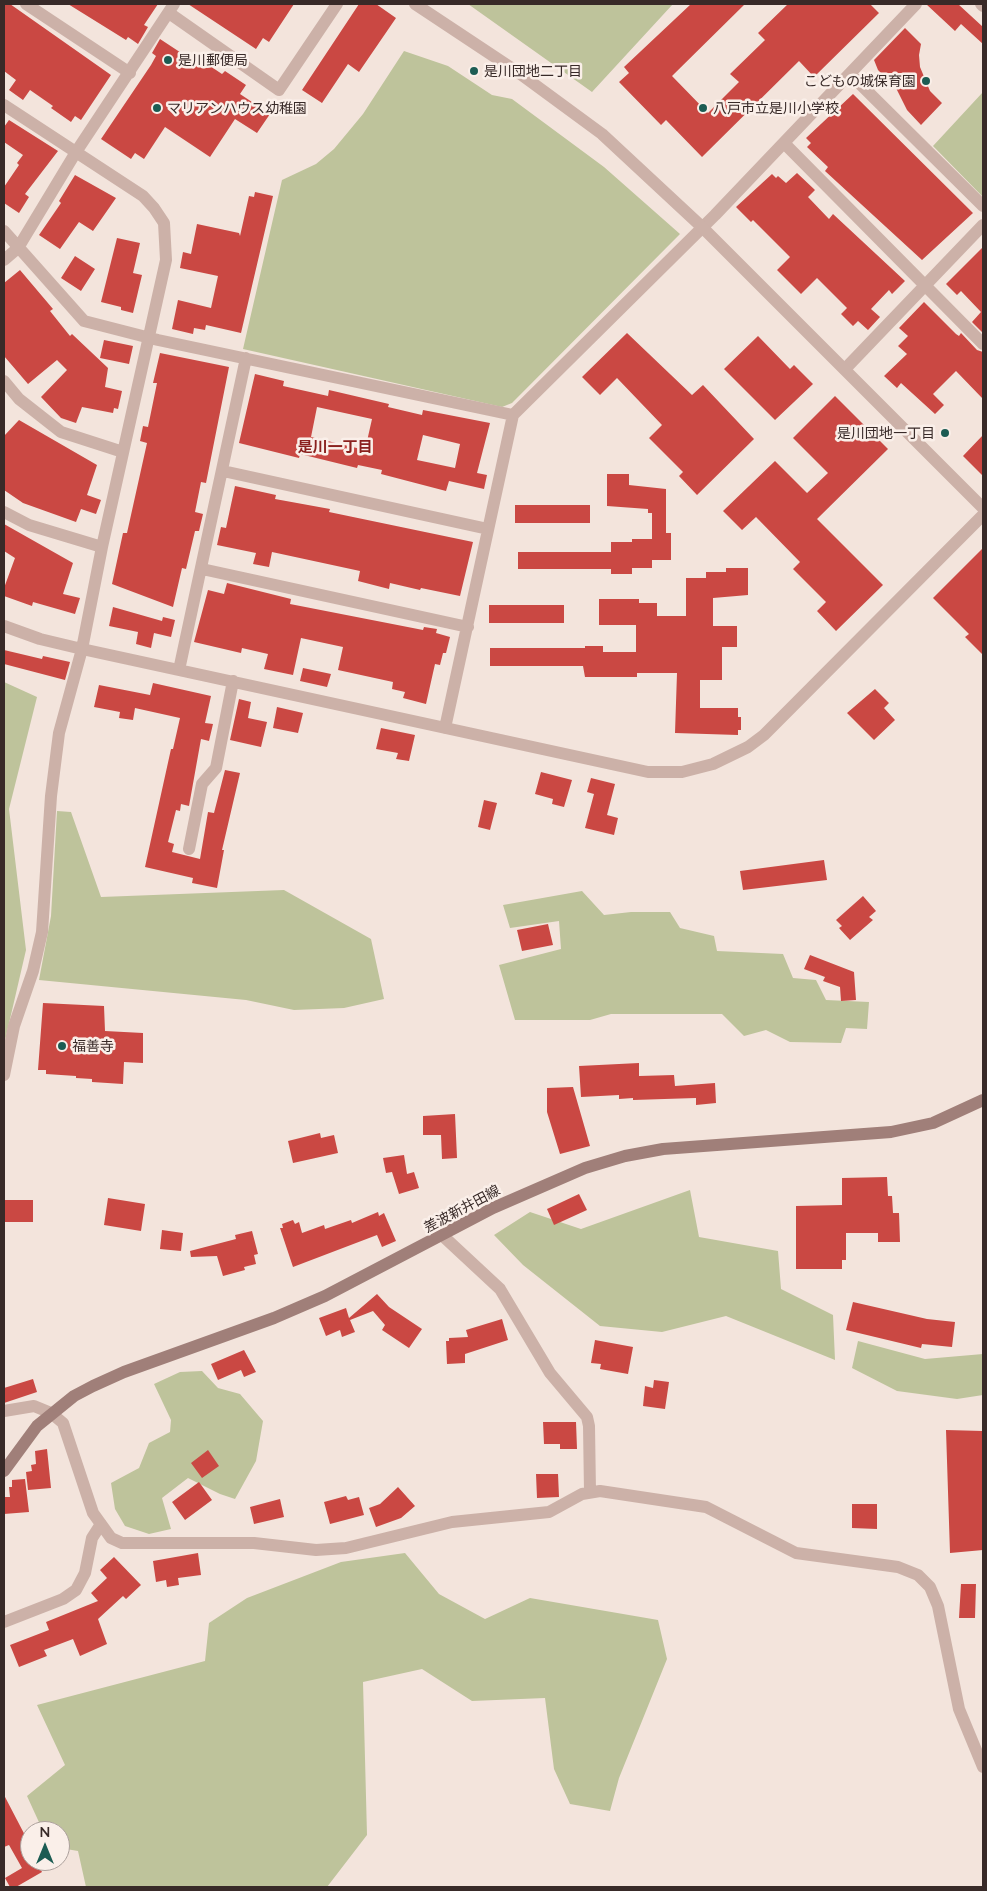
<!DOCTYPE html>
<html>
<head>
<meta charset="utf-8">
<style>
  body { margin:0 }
  #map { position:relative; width:987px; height:1891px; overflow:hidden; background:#f3e4dc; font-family:Lato,sans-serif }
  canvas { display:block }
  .frame { position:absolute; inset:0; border:5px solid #382a28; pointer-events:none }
  .north { position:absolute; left:20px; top:1821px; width:50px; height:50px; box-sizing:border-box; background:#faefe9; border:1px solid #aca09c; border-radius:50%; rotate:0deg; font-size:14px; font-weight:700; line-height:20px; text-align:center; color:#382a28 }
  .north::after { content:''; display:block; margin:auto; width:18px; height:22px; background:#1c5c53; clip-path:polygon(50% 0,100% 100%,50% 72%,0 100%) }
</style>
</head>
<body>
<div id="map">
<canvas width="987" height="1891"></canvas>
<div class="frame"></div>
<div class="north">N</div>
</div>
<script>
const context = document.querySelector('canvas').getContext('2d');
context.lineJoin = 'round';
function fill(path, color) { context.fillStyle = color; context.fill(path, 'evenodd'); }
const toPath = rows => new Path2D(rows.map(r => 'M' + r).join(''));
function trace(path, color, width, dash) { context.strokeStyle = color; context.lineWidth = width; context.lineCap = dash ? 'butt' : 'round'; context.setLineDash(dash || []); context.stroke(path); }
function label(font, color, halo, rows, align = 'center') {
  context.font = font + ' Lato,"Noto Sans JP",sans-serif'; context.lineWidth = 5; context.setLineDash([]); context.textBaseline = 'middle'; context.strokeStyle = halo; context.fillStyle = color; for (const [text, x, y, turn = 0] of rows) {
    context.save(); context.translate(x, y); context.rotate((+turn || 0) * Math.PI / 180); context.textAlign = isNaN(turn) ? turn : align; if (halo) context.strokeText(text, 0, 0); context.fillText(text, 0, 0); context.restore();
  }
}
const green = toPath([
  [468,4,673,4,592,92],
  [404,51,448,66,492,95,512,99,604,167,680,234,512,403,502,407,243,349,282,180,316,164,334,149,363,114],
  [983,92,983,197,933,146],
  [4,682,37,697,9,809,26,950,4,1045],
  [57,811,71,812,101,897,284,890,371,939,384,999,344,1008,294,1010,246,1000,39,980,51,916],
  [582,891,604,915,631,912,670,912,680,928,714,936,717,951,783,954,793,978,816,980,826,1000,869,1002,867,1029,846,1028,841,1043,790,1042,766,1030,744,1036,722,1014,611,1014,590,1020,515,1020,499,965,561,949,559,921,510,928,503,905],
  [690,1190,699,1237,778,1251,781,1289,833,1315,835,1360,726,1316,662,1332,600,1326,523,1265,494,1235,530,1212,581,1229],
  [858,1341,925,1359,983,1354,983,1395,957,1399,897,1391,852,1368],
  [202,1371,218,1388,240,1394,263,1421,256,1461,235,1499,220,1494,188,1478,162,1498,171,1529,149,1534,125,1526,115,1509,111,1483,139,1468,149,1443,170,1432,171,1420,154,1384,180,1372],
  [405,1553,439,1594,485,1619,530,1598,658,1620,667,1659,619,1778,610,1811,570,1804,554,1769,545,1698,472,1701,422,1669,363,1682,367,1835,327,1887,86,1887,78,1851,60,1848,60,1831,43,1831,27,1796,65,1765,37,1705,205,1661,209,1623,247,1598,341,1562]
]);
const building = toPath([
  [4,4,10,4,111,75,81,120,75,116,71,122,51,108,53,106,30,90,23,100,9,90,16,80,4,71],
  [68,4,158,4,144,25,148,27,138,44,128,37,126,40],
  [188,4,294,4,269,42,263,38,256,49],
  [359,4,376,4,396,18,359,72,348,64,322,103,302,90],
  [691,4,745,4,672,76,708,113,739,82,730,74,765,40,758,33,788,4,870,4,879,13,814,77,799,61,702,157,666,120,661,125,619,82,629,73,624,67],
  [926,4,958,4,983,27,983,44,961,24,955,31],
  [905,28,921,44,919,55,920,67,930,91,942,103,921,125,907,110,896,88,878,70,874,60],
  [160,39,198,64,201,60,222,74,225,71,246,85,240,94,270,114,257,133,235,119,210,157,165,127,144,159,135,153,131,159,101,139,151,65,156,56,152,53],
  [853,94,973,213,922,260,825,171,828,167,807,147,811,143,806,138],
  [9,120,58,151,25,194,29,197,19,213,4,203,4,187,19,165,17,163,23,155,4,142,4,127],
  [797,173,815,190,808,197,829,219,833,214,905,281,892,294,889,290,871,309,880,317,868,330,858,321,853,326,841,314,847,308,817,278,801,294,777,270,790,257,753,220,751,222,736,207,772,174,776,178,778,176,786,183],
  [75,175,116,198,93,231,79,222,60,249,39,235,61,203,59,201],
  [255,192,273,196,241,333,206,325,205,330,194,328,193,334,172,329,178,300,211,308,218,276,180,268,183,252,191,254,197,224,239,233,240,236,249,196,254,197],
  [117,238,140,243,133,273,142,275,133,313,121,310,121,307,101,302],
  [983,247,983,333,972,322,981,312,961,291,957,295,946,284],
  [75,256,95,269,81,291,61,278],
  [20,270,53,309,50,311,70,336,72,334,108,368,105,387,122,391,118,409,114,408,113,413,82,407,76,423,61,418,41,397,67,370,57,360,28,384,4,356,4,283],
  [924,302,956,334,959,336,961,333,977,350,983,352,983,399,956,371,933,394,944,405,935,414,901,383,897,388,884,376,907,354,898,346,908,336,899,328],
  [627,333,692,395,703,385,754,439,697,495,679,476,683,472,649,438,662,425,617,378,600,395,582,377],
  [758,336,790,369,794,365,813,384,775,420,724,369],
  [104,340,133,346,129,364,100,358],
  [160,353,229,367,206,483,201,482,195,512,203,514,199,531,195,531,186,569,182,568,173,607,112,584,123,533,127,533,147,443,140,441,143,426,148,427,157,383,153,383],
  [255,374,284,381,283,386,328,396,329,390,389,404,388,407,422,415,423,410,490,423,477,473,487,475,484,489,449,481,446,491,381,474,382,470,358,465,357,468,300,454,299,458,239,443],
  [317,407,372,419,365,450,311,437],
  [423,435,460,444,455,468,417,460],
  [835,396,888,449,817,519,883,585,836,631,817,611,826,602,793,569,800,562,756,517,742,530,723,511,775,461,807,493,828,473,793,438],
  [19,420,97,465,87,495,101,500,96,514,81,509,76,522,23,503,4,490,4,436],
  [983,435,983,476,963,456],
  [607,474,629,474,629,485,666,489,666,533,671,533,671,560,652,560,652,568,632,568,632,574,611,574,611,569,518,569,518,552,611,552,611,542,632,542,632,539,652,539,652,513,648,513,648,509,607,506],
  [235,486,276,495,275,499,330,509,329,512,473,542,460,596,421,588,420,590,390,583,389,589,358,581,360,571,272,552,269,567,253,564,256,553,217,545,221,527,226,528],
  [515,505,590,505,590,523,515,523],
  [4,524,73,563,63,594,80,598,75,614,33,602,32,606,4,596,4,588,15,558,4,551],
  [983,548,983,655,965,637,969,634,933,598],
  [726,568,748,568,748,595,713,598,713,626,737,626,737,647,722,647,722,680,700,680,700,708,738,708,738,717,741,717,741,730,738,730,738,735,675,733,677,673,637,673,637,677,585,677,583,666,490,666,490,648,585,648,585,646,603,646,603,652,636,652,636,625,599,625,599,599,639,599,639,603,657,603,657,616,686,616,686,578,706,578,706,572,726,572],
  [227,583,291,599,290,604,423,630,424,627,437,629,436,633,450,637,446,653,443,653,440,665,435,664,426,704,403,698,405,692,392,689,393,682,338,670,343,647,301,638,293,675,264,669,268,654,242,648,241,653,194,642,208,590,224,594],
  [489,605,564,605,564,623,489,623],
  [113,607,162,621,163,617,175,620,171,637,154,633,151,648,136,644,138,632,109,626],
  [4,650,42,659,43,656,70,662,65,680,4,664],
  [303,668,331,674,327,687,300,681],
  [153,683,211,696,205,723,213,724,209,741,201,739,189,806,181,804,180,811,176,810,168,842,174,844,172,852,200,859,208,812,214,813,225,770,240,773,222,850,224,850,217,888,192,883,193,878,145,867,171,749,173,749,180,718,135,708,133,720,119,718,120,712,94,707,99,685,150,695],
  [875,689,889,703,884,708,895,720,874,740,847,713],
  [239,699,251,702,248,718,267,722,261,747,230,740],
  [277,707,303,713,298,733,273,728],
  [381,728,415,735,409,761,396,759,398,753,376,749],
  [541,772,572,780,564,807,552,804,553,799,535,794],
  [591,778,615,784,607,815,618,818,614,835,585,828,594,794,587,792],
  [484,800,497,803,490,830,478,827],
  [824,860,827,880,743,890,740,871],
  [863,896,876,911,869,917,873,920,850,940,839,928,842,926,836,920],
  [548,924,553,945,522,951,517,930],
  [810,955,854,972,856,1000,841,1001,840,987,823,981,825,977,804,969],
  [43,1003,104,1006,105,1031,143,1033,143,1063,124,1062,123,1084,92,1082,92,1079,76,1078,76,1076,46,1074,46,1070,38,1070],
  [639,1063,639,1076,674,1075,675,1086,715,1083,716,1103,696,1105,696,1098,633,1100,633,1098,619,1099,619,1095,581,1097,579,1066],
  [573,1087,590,1146,560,1154,547,1112,547,1088],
  [455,1114,457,1158,442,1159,441,1135,423,1135,423,1116],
  [320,1133,321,1138,334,1135,338,1153,293,1163,288,1141],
  [404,1155,407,1174,414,1172,419,1188,399,1194,392,1172,386,1173,383,1158],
  [887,1177,888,1196,892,1196,893,1213,899,1213,900,1242,878,1242,878,1233,846,1233,846,1260,842,1260,842,1269,796,1269,796,1206,842,1205,842,1178],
  [579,1194,587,1210,554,1225,547,1209],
  [108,1198,145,1204,141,1231,104,1225],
  [4,1200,33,1200,33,1222,4,1222],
  [378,1212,379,1216,384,1213,396,1241,382,1247,377,1235,293,1267,280,1228,283,1228,282,1224,293,1220,295,1224,299,1222,302,1233,324,1225,325,1229,351,1220,352,1223],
  [162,1230,183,1233,181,1251,160,1249],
  [252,1231,258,1254,254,1255,256,1264,244,1267,245,1270,223,1276,217,1256,191,1257,190,1251,236,1239,235,1235],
  [377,1294,389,1307,422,1329,409,1348,382,1330,385,1325,373,1311,350,1320,355,1332,342,1337,340,1330,326,1336,319,1318,346,1308,349,1318],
  [853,1302,927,1319,955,1322,952,1347,922,1344,921,1348,846,1330],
  [502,1319,508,1340,465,1354,465,1363,447,1364,446,1341,449,1341,449,1338,468,1337,466,1330],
  [595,1340,633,1347,628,1374,600,1369,601,1364,591,1363],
  [244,1350,256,1372,244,1377,241,1370,218,1380,211,1364],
  [33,1379,37,1392,4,1403,4,1388],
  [654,1380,669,1382,665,1409,643,1406,645,1386,653,1388],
  [543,1422,576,1422,577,1449,560,1449,560,1444,544,1444],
  [946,1430,983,1431,983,1550,950,1553],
  [47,1449,51,1488,28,1490,26,1472,32,1471,31,1465,36,1464,35,1451],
  [208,1450,219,1466,202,1478,191,1463],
  [536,1474,558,1474,559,1497,537,1498],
  [25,1479,29,1512,4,1514,4,1497,10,1497,9,1487,12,1487,12,1480],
  [199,1482,212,1500,185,1520,172,1502],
  [398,1487,415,1506,401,1518,376,1527,369,1508,380,1504],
  [346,1496,348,1500,359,1497,364,1515,330,1524,324,1502],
  [280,1499,284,1517,254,1524,250,1507],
  [852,1504,877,1504,877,1529,852,1528],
  [198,1553,201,1575,178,1578,179,1585,167,1587,166,1580,156,1582,153,1561],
  [114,1557,141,1585,126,1599,123,1596,98,1619,107,1644,80,1656,73,1639,44,1650,47,1656,19,1667,10,1645,49,1630,46,1622,98,1601,91,1593,107,1578,100,1570],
  [961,1584,976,1584,975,1618,959,1618],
  [4,1795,29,1843,26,1844,30,1851,30,1861,36,1861,42,1872,16,1887,10,1887,5,1878,22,1868,9,1845,4,1847]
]);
const minor = toPath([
  [26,4,130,73],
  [981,4,983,6],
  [169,13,279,90,337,4],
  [850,74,983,206],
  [4,105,143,196,154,208,164,223,166,260,102,547,82,649,59,733,51,796,42,932,33,971,14,1026,4,1075],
  [784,143,983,344],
  [4,231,84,321,158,340,513,415],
  [4,260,18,248,76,152,174,4],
  [845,369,983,225],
  [4,381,19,399,61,432,123,452],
  [223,471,488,529],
  [4,512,29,525,102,547],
  [202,569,468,627],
  [4,626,40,639,82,649,648,772,682,772,713,764,748,747,764,735,983,515],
  [179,670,246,358],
  [445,728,513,415,715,215,916,4],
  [189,849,202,784,216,768,233,681],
  [443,1236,500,1289,550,1373,587,1417,589,1426,590,1492],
  [4,1411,34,1406,51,1413,63,1423,93,1513,111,1538,122,1543,254,1543,316,1550,346,1548,452,1522,549,1512,582,1494,600,1491,706,1507,796,1553,898,1567,918,1575,930,1587,938,1606,959,1709,983,1767],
  [4,1622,63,1599,76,1590,85,1573,92,1538,101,1524]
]);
const tertiary = toPath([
  [415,4,519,73,602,134,702,227,983,508]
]);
const secondary = toPath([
  [4,1471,37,1426,74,1396,93,1386,124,1372,274,1318,325,1296,493,1208,585,1168,625,1156,663,1149,891,1132,933,1123,983,1100]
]);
const markers = [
  [168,60,5,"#1c5c53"],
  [474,71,5,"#1c5c53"],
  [926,81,5,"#1c5c53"],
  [157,108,5,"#1c5c53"],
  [703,108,5,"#1c5c53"],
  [945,433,5,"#1c5c53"],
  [62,1046,5,"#1c5c53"]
];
const poiNames = [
  ["是川郵便局",178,60],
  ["是川団地二丁目",484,71],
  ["こどもの城保育園",916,81,"right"],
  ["マリアンハウス幼稚園",167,108],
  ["八戸市立是川小学校",713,108],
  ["是川団地一丁目",935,433,"right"],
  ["福善寺",72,1046]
];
const streetNames = [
  ["差波新井田線",462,1209,-28]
];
const neighbourhoodNames = [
  ["是川一丁目",335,447]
];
fill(green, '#bec39b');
fill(building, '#ca4843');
trace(minor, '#ccb1a8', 12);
trace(tertiary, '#ccb1a8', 12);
trace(secondary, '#a07f79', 12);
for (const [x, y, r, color] of markers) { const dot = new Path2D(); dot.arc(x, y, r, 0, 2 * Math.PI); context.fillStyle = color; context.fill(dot); trace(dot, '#faefe9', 2); }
label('14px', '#382a28', '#faefe9', poiNames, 'left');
label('14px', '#382a28', '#faefe9', streetNames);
label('bold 15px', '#8a211e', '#faefe9', neighbourhoodNames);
</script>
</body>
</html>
